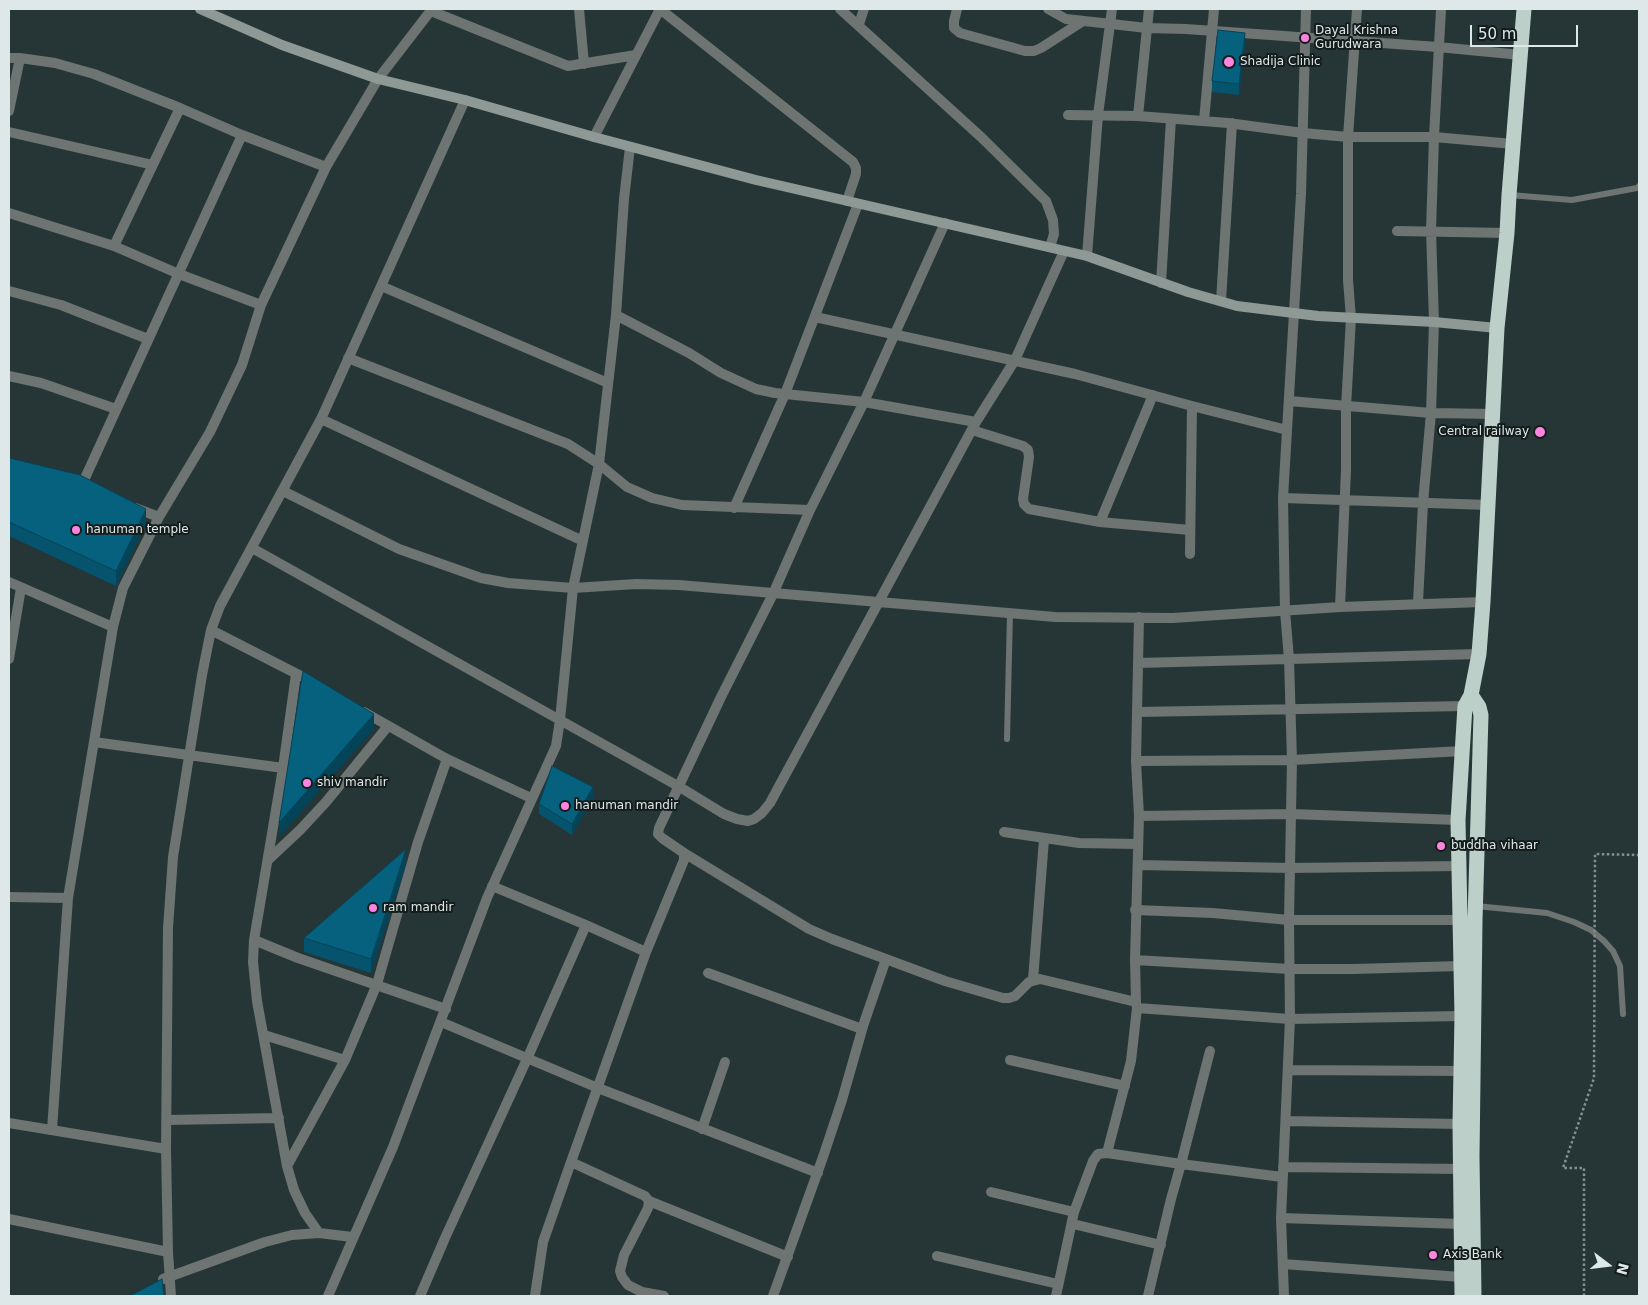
<!DOCTYPE html>
<html>
<head>
<meta charset="utf-8">
<style>
  body { margin:0 }
  #map { position:relative; width:1648px; height:1305px; overflow:hidden; background:#263637; font-family:"DejaVu Sans",sans-serif }
  canvas { display:block }
  .frame { position:absolute; inset:0; border:10px solid #dee8e8; pointer-events:none }
  .north { position:absolute; left:1583px; top:1240px; width:50px; height:50px; -webkit-text-stroke:4px #151c1c; paint-order:stroke; rotate:105deg; font-size:14px; font-weight:700; line-height:20px; text-align:center; color:#dee8e8 }
  .north::after { content:''; display:block; margin:auto; width:18px; height:22px; background:#dee8e8; clip-path:polygon(50% 0,100% 100%,50% 72%,0 100%) }
  .scale { position:absolute; left:1470px; top:25px; width:108px; height:22px; box-sizing:border-box; border:2px solid #dee8e8; border-top:0; padding-left:6px; font-size:15px; line-height:18px; white-space:nowrap; color:#dee8e8; -webkit-text-stroke:4px #151c1c; paint-order:stroke }
</style>
</head>
<body>
<div id="map">
<canvas width="1648" height="1305"></canvas>
<div class="frame"></div>
<div class="north">N</div>
<div class="scale">50 m</div>
</div>
<script>
const context = document.querySelector('canvas').getContext('2d');
context.lineJoin = 'round';
const toPath = rows => new Path2D(rows.map(r => 'M' + r).join(''));
function trace(path, color, width, dash) { context.strokeStyle = color; context.lineWidth = width; context.lineCap = dash ? 'butt' : 'round'; context.setLineDash(dash || []); context.stroke(path); }
function fill(path, color) { context.fillStyle = color; context.fill(path, 'evenodd'); }
function label(font, color, halo, rows, align = 'center') {
  context.font = font + ' "DejaVu Sans",sans-serif'; context.lineWidth = 4; context.setLineDash([]); context.textBaseline = 'middle'; context.strokeStyle = halo; context.fillStyle = color; for (const [text, x, y, turn = 0] of rows) {
    context.save(); context.translate(x, y); context.rotate((+turn || 0) * Math.PI / 180); context.textAlign = isNaN(turn) ? turn : align; if (halo) context.strokeText(text, 0, 0); context.fillText(text, 0, 0); context.restore();
  }
}
const lane = toPath([
  [1510,195,1572,200,1637,188,1639,186],
  [1007,739,1010,613],
  [1476,906,1547,913,1574,922,1591,930,1604,941,1613,951,1620,966,1623,1014]
]);
const street = toPath([
  [579,9,584,64],
  [660,9,853,162,856,168,856,174,847,201],
  [840,9,981,137,1046,201,1053,220,1054,234,1050,247],
  [957,9,954,21,954,28,960,33,1025,51,1034,51,1041,48,1083,21],
  [1048,9,1066,19,1147,28,1186,29,1438,47,1521,55],
  [431,11,568,66,636,55],
  [859,24,864,9],
  [9,58,20,58,55,63,94,74,180,108,242,135,326,167],
  [9,111,20,58],
  [1068,115,1138,116,1228,123,1303,133,1348,137,1434,137,1513,144],
  [1138,116,1149,9],
  [1204,121,1214,9],
  [9,132,153,165],
  [594,137,660,9],
  [9,213,114,246,179,274,261,305],
  [1397,231,1507,233],
  [114,246,180,108],
  [1087,256,1098,115,1112,9],
  [1161,283,1171,119],
  [381,286,608,383],
  [9,291,61,305,148,339],
  [1221,301,1232,123],
  [616,315,689,353,721,373,756,389,775,393,864,402,976,422],
  [815,317,1075,374,1192,406,1287,430],
  [348,358,568,444,599,464,627,487,652,498,682,505,810,510],
  [9,376,41,383,116,409],
  [1289,401,1431,413,1493,414],
  [321,419,583,541],
  [972,430,1023,446,1028,450,1029,457,1023,499,1024,504,1029,509,1100,522,1190,530],
  [80,489,242,135],
  [283,491,399,549,481,578,508,583,573,588,636,584,679,585,1055,617,1173,618,1340,607,1483,602],
  [1283,498,1488,505],
  [135,508,159,517],
  [734,508,785,394,858,204],
  [1100,522,1153,395],
  [252,548,678,786,724,814,737,819,748,821,754,819,762,813,770,803,976,422,1015,360,1064,251],
  [1190,554,1192,406],
  [9,582,113,627],
  [1418,603,1423,503,1431,413,1434,322,1431,231,1434,137,1441,9],
  [1340,607,1346,470,1346,407,1351,318,1348,280,1348,137,1357,9],
  [211,630,301,676],
  [9,659,21,588],
  [1138,663,1479,654],
  [296,674,283,768,254,940,253,962,257,1001,287,1166,294,1190,305,1213,319,1233],
  [364,712,447,759,531,798],
  [1138,712,1465,706],
  [94,742,283,768],
  [1136,761,1292,760,1463,751],
  [1139,816,1291,814,1458,820],
  [1004,832,1079,843,1137,844],
  [684,853,809,929,832,939,945,981,1003,998,1009,998,1015,996,1029,982,1040,979,1136,1002],
  [268,860,300,830,326,802,388,726],
  [1138,865,1291,868,1459,866],
  [492,886,586,925,646,952],
  [9,897,68,898],
  [1135,910,1213,913,1289,920,1466,920],
  [254,940,298,958,446,1009],
  [1135,960,1290,969,1354,969,1460,966],
  [708,973,862,1029],
  [1033,980,1044,839],
  [1137,1008,1290,1019,1462,1016],
  [441,1022,598,1088,818,1173],
  [264,1035,345,1060],
  [1010,1060,1125,1086],
  [1289,1070,1461,1071],
  [167,1120,279,1118],
  [1286,1121,1460,1124],
  [9,1123,166,1149],
  [702,1129,725,1062],
  [52,1130,68,898,113,627,123,588,159,517,210,432,242,365,261,305,326,167,378,79,432,9],
  [1107,1153,1131,1061,1137,1008,1136,1002,1135,960,1139,816,1136,761,1139,617],
  [571,1162,645,1196,649,1201,648,1208,624,1255,620,1271,622,1277,628,1285,642,1292,664,1296],
  [287,1166,345,1060,377,984,418,842,447,759],
  [1283,1167,1461,1169],
  [991,1192,1074,1212],
  [649,1201,788,1257],
  [1281,1218,1461,1224],
  [9,1219,168,1252],
  [1073,1224,1161,1245],
  [937,1256,1058,1284],
  [1283,1264,1461,1277],
  [163,1279,265,1242,292,1235,319,1233,352,1237],
  [171,1296,168,1252,166,1149,168,928,173,857,202,675,211,630,220,606,321,419,465,100],
  [328,1296,393,1147,487,898,556,746,560,720,573,588,599,464,616,315,624,199,630,147],
  [420,1296,445,1238,527,1059,586,925],
  [535,1296,543,1242,571,1162,646,952,684,860,684,853,662,838,658,834,659,828,721,697,773,594,810,510,864,402,945,223],
  [773,1296,823,1157,842,1100,864,1023,886,959],
  [1056,1296,1074,1212,1093,1161,1098,1154,1107,1153,1181,1164,1282,1177],
  [1148,1296,1171,1199,1181,1164,1210,1051],
  [1284,1296,1281,1218,1290,1019,1289,920,1292,760,1289,659,1285,611,1283,498,1301,194,1306,9]
]);
const secondary = toPath([
  [200,9,282,45,378,79,465,100,594,137,756,180,1087,256,1188,292,1237,306,1318,316,1434,322,1497,328]
]);
const highway = toPath([
  [1471,695,1479,707,1481,715,1475,920,1472,1157,1474,1296],
  [1462,1296,1460,1124,1462,1016,1458,820,1465,706,1471,695,1479,654,1483,602,1497,328,1507,233,1509,195,1524,9]
]);
const pathBridge = toPath([
  [1584,1296,1584,1168,1563,1168,1594,1078,1595,854,1639,855]
]);
const wall = toPath([
  [1245,44,1239,95,1212,92,1212,81],
  [9,458,146,523,116,586,9,536],
  [593,798,572,835,539,814,539,804],
  [406,864,371,973,304,952,304,938]
]);
const shadedWall = toPath([
  [1245,33,1245,44,1239,95,1239,84],
  [146,509,146,523,116,586,116,571],
  [374,714,374,729,279,837,279,823],
  [593,787,593,798,572,835,572,824],
  [406,849,406,864,371,973,371,959]
]);
const building = toPath([
  [1218,30,1245,33,1239,84,1212,81,1218,30],
  [9,458,80,475,146,509,116,571,9,522,9,458],
  [303,671,374,714,279,823,303,671],
  [552,766,593,787,572,824,539,804,552,766],
  [406,849,371,959,304,938,406,849],
  [162,1279,164,1296,130,1296,162,1279]
]);
const markers = [
  [1305,38,5,"#fe85df"],
  [1229,62,6,"#fe85df"],
  [1540,432,6,"#fe85df"],
  [76,530,5,"#fe85df"],
  [307,783,5,"#fe85df"],
  [565,806,5,"#fe85df"],
  [1441,846,5,"#fe85df"],
  [373,908,5,"#fe85df"],
  [1433,1255,5,"#fe85df"]
];
const poiNames = [
  ["Dayal Krishna",1315,31],
  ["Gurudwara",1315,45],
  ["Shadija Clinic",1240,62],
  ["Central railway",1529,432,"right"],
  ["hanuman temple",86,530],
  ["shiv mandir",317,783],
  ["hanuman mandir",575,806],
  ["buddha vihaar",1451,846],
  ["ram mandir",383,908],
  ["Axis Bank",1443,1255]
];
trace(lane, '#6d7472', 6);
trace(street, '#6d7472', 10);
trace(secondary, '#8e9995', 10);
trace(highway, '#bdcfc9', 15);
trace(pathBridge, '#849191', 2.5, [2.5, 2.5]);
fill(wall, '#05536d');
fill(shadedWall, '#044459');
fill(building, '#06617f');
trace(building, '#044459', 1);
for (const [x, y, r, color] of markers) { const dot = new Path2D(); dot.arc(x, y, r, 0, 2 * Math.PI); context.fillStyle = color; context.fill(dot); trace(dot, '#151c1c', 2); }
label('12px', '#dee8e8', '#151c1c', poiNames, 'left');
</script>
</body>
</html>
